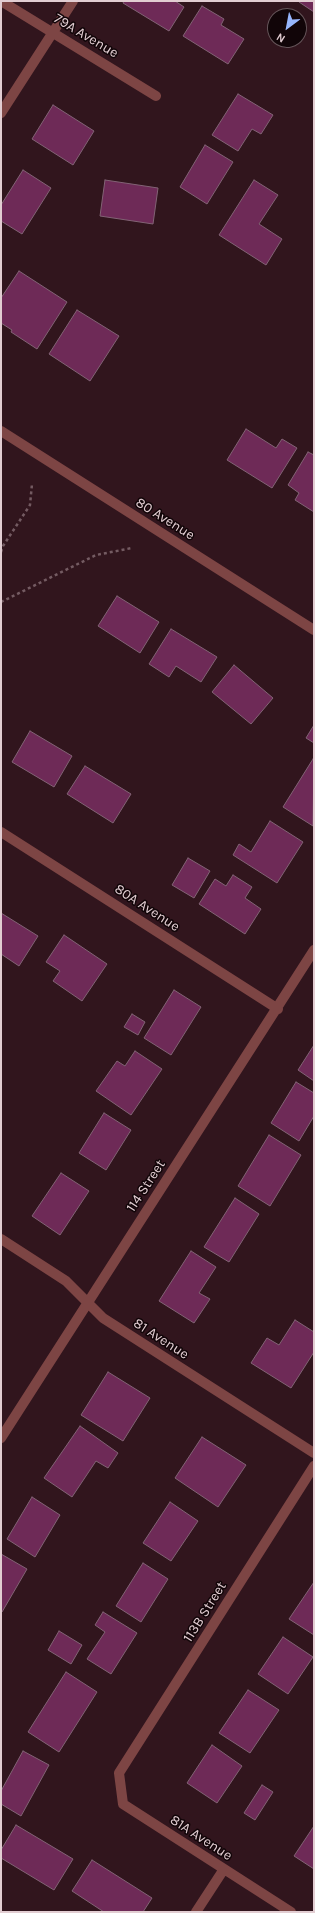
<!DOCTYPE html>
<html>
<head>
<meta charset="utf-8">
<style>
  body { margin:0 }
  #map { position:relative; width:315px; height:1913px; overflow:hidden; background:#31151d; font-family:Karla,sans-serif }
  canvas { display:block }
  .frame { position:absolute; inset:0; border:2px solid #e2cdd2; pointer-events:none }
  .north { position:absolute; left:267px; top:8px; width:40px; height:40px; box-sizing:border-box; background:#110508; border:1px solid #655559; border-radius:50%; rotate:212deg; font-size:11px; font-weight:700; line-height:16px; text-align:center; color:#e2cdd2 }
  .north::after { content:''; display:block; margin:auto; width:14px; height:18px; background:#96b6fd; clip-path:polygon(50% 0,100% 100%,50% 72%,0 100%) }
</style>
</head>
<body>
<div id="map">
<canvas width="315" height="1913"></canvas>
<div class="frame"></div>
<div class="north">N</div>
</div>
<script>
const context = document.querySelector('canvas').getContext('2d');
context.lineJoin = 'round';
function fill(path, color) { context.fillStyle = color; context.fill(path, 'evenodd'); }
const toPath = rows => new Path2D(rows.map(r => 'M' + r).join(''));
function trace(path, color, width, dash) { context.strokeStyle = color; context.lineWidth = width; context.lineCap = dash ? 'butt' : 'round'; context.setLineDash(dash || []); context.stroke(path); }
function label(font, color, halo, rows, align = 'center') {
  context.font = font + ' Karla,sans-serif'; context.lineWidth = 3; context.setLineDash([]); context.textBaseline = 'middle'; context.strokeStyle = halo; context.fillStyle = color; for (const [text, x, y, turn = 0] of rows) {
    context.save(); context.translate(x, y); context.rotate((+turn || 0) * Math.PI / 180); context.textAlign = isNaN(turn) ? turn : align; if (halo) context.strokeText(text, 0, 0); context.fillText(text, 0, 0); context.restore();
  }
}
const building = toPath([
  [124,1,175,1,184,7,169,31,123,3,124,1],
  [300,1,314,1,314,12,299,2,300,1],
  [202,6,224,19,221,25,244,39,228,64,183,36,202,6],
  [238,94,273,115,261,134,252,129,238,151,212,135,238,94],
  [53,105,94,131,73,165,32,139,53,105],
  [205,145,233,162,207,204,180,187,205,145],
  [23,170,51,188,22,234,1,221,1,205,23,170],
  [105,180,158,188,153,224,100,216,105,180],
  [254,180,278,195,259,224,282,239,266,265,219,235,254,180],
  [19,271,67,302,37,349,11,332,12,330,1,323,1,298,19,271],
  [77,310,119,336,90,381,49,354,77,310],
  [246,429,276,448,282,439,297,448,272,488,227,460,246,429],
  [308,452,314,455,314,512,295,500,299,493,288,485,308,452],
  [117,596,159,622,140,653,98,626,117,596],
  [171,629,217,657,201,682,176,666,169,677,149,664,171,629],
  [234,665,273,698,251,724,212,692,234,665],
  [314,725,314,743,306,738,314,725],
  [30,731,72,756,54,787,12,762,30,731],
  [313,759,314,760,313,826,283,807,313,759],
  [85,766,131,794,113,823,67,794,85,766],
  [270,821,303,842,277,883,233,855,239,844,251,852,270,821],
  [188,858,210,871,194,898,172,885,188,858],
  [233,875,252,887,245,898,261,909,245,934,199,904,215,879,226,886,233,875],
  [1,913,38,936,19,966,1,954,1,913],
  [64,935,107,964,82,1001,53,981,60,971,46,962,64,935],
  [174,990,201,1007,171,1055,144,1038,174,990],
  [132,1014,145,1022,138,1035,124,1027,132,1014],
  [314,1045,314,1081,298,1070,314,1045],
  [135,1051,162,1069,131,1115,96,1091,117,1061,125,1066,135,1051],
  [296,1082,314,1093,314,1116,299,1141,271,1123,296,1082],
  [104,1113,131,1130,106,1170,79,1153,104,1113],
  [269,1135,301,1155,270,1206,238,1186,269,1135],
  [61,1173,89,1191,60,1235,32,1216,61,1173],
  [235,1198,259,1214,229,1262,204,1247,235,1198],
  [191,1251,216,1267,199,1293,210,1299,194,1323,159,1301,191,1251],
  [295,1320,314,1332,314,1352,291,1388,251,1363,267,1338,279,1345,295,1320],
  [108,1372,150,1398,123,1441,81,1415,108,1372],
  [80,1426,118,1453,108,1468,96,1461,72,1497,44,1478,80,1426],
  [202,1437,246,1465,218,1507,175,1478,202,1437],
  [32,1497,60,1515,35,1557,7,1539,32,1497],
  [170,1502,198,1521,171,1561,143,1543,170,1502],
  [1,1554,27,1569,2,1612,1,1611,1,1554],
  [143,1563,168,1579,141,1622,116,1606,143,1563],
  [314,1582,314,1635,289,1619,314,1582],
  [103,1612,137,1633,111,1674,87,1659,105,1632,95,1625,103,1612],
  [59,1631,82,1645,71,1664,48,1650,59,1631],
  [283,1637,313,1657,288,1694,258,1674,283,1637],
  [66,1672,97,1692,59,1752,28,1732,66,1672],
  [248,1690,279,1710,250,1753,219,1733,248,1690],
  [212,1745,242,1766,217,1803,187,1783,212,1745],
  [23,1751,49,1765,21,1816,1,1804,1,1791,23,1751],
  [262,1785,273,1792,255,1820,244,1813,262,1785],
  [16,1825,73,1859,54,1890,1,1858,1,1850,16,1825],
  [314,1826,314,1869,294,1856,314,1826],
  [92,1860,152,1898,143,1912,104,1912,72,1891,92,1860]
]);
const path = toPath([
  [1,552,3,546,30,505,32,484],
  [1,602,96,555,132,548]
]);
const minor = toPath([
  [1,1,156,96],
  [1,113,73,1],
  [1,431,314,630],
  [1,832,278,1009],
  [1,1239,66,1281,103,1318,314,1453],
  [1,1438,314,950],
  [196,1912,224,1869],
  [291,1912,123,1804,119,1773,314,1466]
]);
const streetNames = [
  ["79A Avenue",86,36,31],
  ["80 Avenue",165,519,32],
  ["80A Avenue",147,908,33],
  ["114 Street",146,1186,-57],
  ["81 Avenue",161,1339,33],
  ["113B Street",205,1612,-58],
  ["81A Avenue",201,1838,33]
];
fill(building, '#6e2a57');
trace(building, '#826375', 1);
trace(path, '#745b62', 2.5, [3, 3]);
trace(minor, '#7d4544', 10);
label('14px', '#e2cdd2', '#110508', streetNames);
</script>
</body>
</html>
